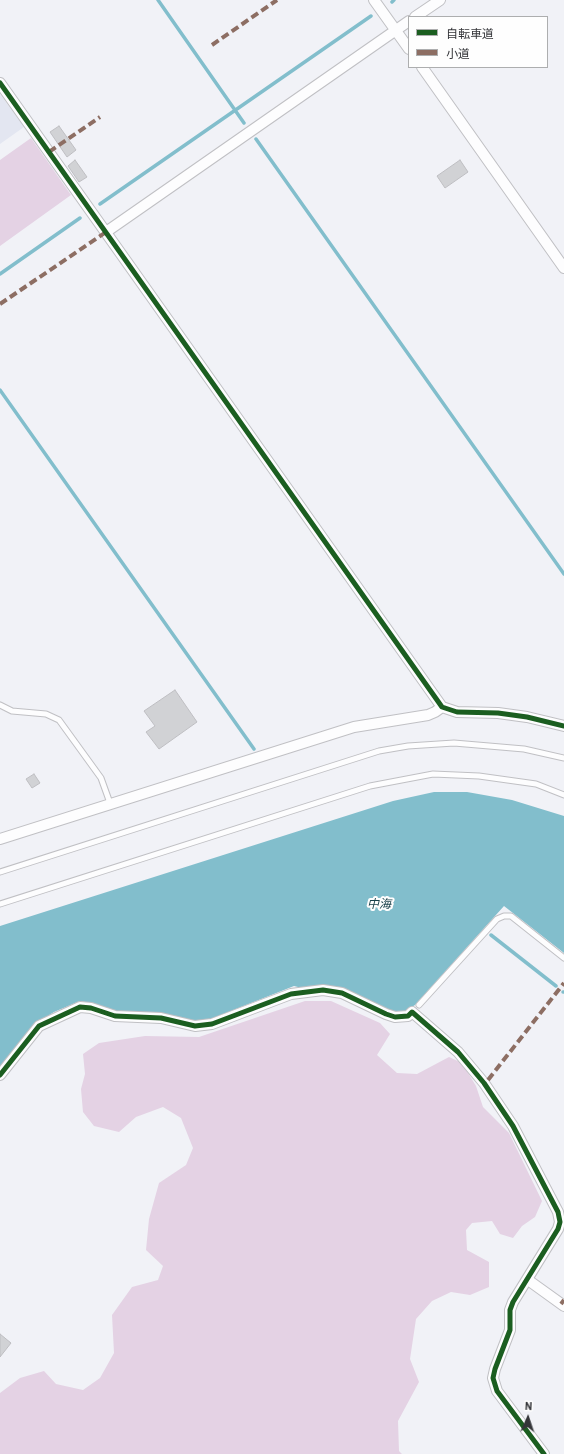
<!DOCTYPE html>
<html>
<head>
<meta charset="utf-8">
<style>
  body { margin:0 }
  #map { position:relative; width:564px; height:1454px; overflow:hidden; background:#f1f2f7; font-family:Barlow,"Noto Sans JP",sans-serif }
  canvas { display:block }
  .legend { position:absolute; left:408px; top:16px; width:140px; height:52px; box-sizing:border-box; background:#fefefe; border:1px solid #adaeaf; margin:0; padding:5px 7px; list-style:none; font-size:12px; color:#343539 }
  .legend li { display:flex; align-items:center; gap:8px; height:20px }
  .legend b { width:20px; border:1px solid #adaeaf }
  .north { position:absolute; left:508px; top:1398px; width:40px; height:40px; -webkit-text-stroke:3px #fefefe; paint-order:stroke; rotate:3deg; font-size:11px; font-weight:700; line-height:16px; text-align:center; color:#343539 }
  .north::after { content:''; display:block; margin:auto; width:14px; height:18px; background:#343539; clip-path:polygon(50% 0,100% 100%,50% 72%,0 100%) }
</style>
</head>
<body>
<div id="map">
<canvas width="564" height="1454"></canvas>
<ul class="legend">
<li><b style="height:5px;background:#1b5e20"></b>自転車道</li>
<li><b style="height:5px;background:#8d6e63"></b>小道</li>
</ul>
<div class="north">N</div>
</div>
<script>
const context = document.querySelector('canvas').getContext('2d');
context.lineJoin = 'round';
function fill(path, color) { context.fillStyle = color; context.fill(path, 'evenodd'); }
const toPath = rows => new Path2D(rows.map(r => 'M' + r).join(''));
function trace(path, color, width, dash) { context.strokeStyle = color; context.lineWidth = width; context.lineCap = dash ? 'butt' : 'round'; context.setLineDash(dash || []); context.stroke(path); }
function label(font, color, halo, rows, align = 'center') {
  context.font = font + ' Barlow,"Noto Sans JP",sans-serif'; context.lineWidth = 4; context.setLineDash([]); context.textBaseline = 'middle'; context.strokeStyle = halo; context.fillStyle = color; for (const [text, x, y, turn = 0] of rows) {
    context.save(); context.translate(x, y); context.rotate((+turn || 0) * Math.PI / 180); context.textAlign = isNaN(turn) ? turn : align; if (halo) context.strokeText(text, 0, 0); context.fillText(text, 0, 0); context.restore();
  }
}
const built = toPath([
  [0,94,24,127,0,144]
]);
const green = toPath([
  [31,138,71,195,0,246,0,160],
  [305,1001,331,1001,380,1023,390,1034,377,1055,397,1073,417,1074,449,1057,462,1063,476,1086,483,1107,509,1133,542,1201,535,1217,522,1226,513,1238,500,1234,492,1221,472,1223,466,1230,467,1250,489,1262,489,1287,470,1295,451,1292,432,1301,416,1319,410,1359,419,1382,398,1421,399,1451,402,1454,0,1454,0,1393,20,1378,44,1371,56,1384,83,1390,100,1378,114,1353,112,1315,132,1287,158,1280,163,1266,146,1250,149,1219,159,1183,186,1165,193,1148,181,1118,163,1107,136,1117,119,1132,94,1126,83,1112,81,1089,85,1074,83,1054,99,1043,145,1036,199,1037]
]);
const water = toPath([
  [434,792,467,792,512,800,564,816,564,953,504,906,415,1005,400,1014,390,1012,338,988,306,989,294,986,203,1022,161,1014,115,1012,92,1003,80,1001,54,1012,34,1025,0,1068,0,926,393,801]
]);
const stream = toPath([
  [158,0,244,123],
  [392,2,394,0],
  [256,139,564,574],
  [100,204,371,16],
  [0,274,80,218],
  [0,390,254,749],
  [491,935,556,986],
  [563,992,564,992]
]);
const building = toPath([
  [59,126,76,150,67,157,50,132,59,126],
  [75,160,87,177,79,182,68,166,75,160],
  [460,160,468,172,445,188,437,176,460,160],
  [175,690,197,722,159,749,146,732,155,726,144,711,175,690],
  [34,774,40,783,32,788,26,779,34,774],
  [0,1334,11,1343,0,1357,0,1334]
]);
const lane = toPath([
  [0,705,12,711,46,714,59,720,101,778,110,803],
  [0,872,379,751,408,746,454,743,524,749,564,758],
  [0,904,370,786,433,774,479,776,536,784,564,795],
  [419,1005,497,919,504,916,511,916,564,958]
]);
const street = toPath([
  [374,0,409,49],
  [415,17,440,0],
  [422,67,564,268],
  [0,83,442,707,457,712,498,713,527,717,564,726],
  [106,232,409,21],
  [0,839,354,727,428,715,435,712,442,707],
  [0,1075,39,1026,80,1007,91,1008,115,1016,161,1018,195,1026,212,1024,291,994,323,990,342,993,386,1014,395,1017,408,1016,412,1012,458,1052,484,1083,513,1126,558,1212,560,1222,558,1229,513,1302,510,1310,510,1330,495,1369,493,1378,497,1391,544,1454],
  [528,1280,564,1306]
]);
const quiet = toPath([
  [212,45,277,0],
  [49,152,100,117],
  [0,304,106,232],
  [488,1080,564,983],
  [561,1304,564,1300]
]);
const cycleway = toPath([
  [0,83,442,707,457,712,498,713,527,717,564,726],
  [0,1075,39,1026,80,1007,91,1008,115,1016,161,1018,195,1026,212,1024,291,994,323,990,342,993,386,1014,395,1017,408,1016,412,1012,458,1052,484,1083,513,1126,558,1212,560,1222,558,1229,513,1302,510,1310,510,1330,495,1369,493,1378,497,1391,544,1454]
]);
const waterNames = [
  ["中海",379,904]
];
fill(built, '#e3e6f1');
fill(green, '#e4d2e4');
fill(water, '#82becc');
trace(stream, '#82becc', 3.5);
fill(building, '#d1d2d5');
trace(building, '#bebec2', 1);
trace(lane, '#c0c0c4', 7);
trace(street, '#c0c0c4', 12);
trace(lane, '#fdfdfe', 5);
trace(street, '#fdfdfe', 10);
trace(quiet, '#8d6e63', 4, [8, 4]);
trace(cycleway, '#1b5e20', 5);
label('italic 12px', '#183f48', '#fefefe', waterNames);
</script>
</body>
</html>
